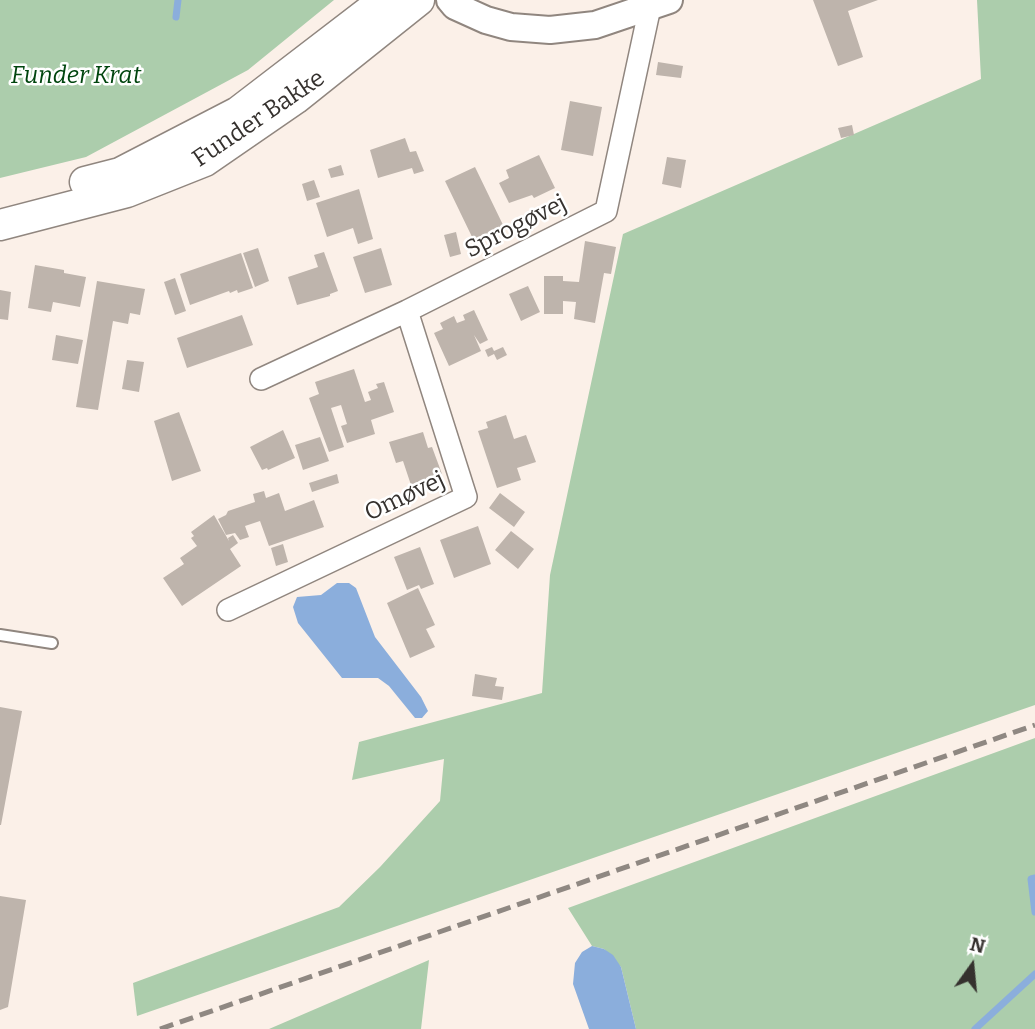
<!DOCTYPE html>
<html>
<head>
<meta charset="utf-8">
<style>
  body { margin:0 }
  #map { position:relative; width:1035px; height:1029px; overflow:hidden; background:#fbf0e8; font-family:Bitter,serif }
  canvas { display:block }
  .north { position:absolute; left:937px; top:931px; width:70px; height:70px; -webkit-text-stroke:5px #fff; paint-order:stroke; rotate:15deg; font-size:19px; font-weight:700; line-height:28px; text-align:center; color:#35312e }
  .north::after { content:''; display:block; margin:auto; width:24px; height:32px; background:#35312e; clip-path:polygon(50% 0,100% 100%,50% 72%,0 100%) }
</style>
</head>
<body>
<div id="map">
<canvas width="1035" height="1029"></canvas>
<div class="north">N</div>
</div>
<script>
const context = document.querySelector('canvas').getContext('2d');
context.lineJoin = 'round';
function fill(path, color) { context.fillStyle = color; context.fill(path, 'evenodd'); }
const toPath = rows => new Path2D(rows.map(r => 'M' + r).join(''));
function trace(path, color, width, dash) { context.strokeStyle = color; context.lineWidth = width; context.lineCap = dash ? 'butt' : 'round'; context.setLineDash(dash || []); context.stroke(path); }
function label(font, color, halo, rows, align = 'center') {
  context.font = font + ' Bitter,serif'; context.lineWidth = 5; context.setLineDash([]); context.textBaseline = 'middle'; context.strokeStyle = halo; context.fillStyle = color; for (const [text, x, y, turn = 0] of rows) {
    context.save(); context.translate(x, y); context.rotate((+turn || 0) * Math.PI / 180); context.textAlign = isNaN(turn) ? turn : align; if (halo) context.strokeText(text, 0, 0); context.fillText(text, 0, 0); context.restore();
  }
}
const green = toPath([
  [0,0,334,0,248,70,86,157,0,178],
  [977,0,1035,0,1035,705,137,1016,133,983,339,907,380,867,440,801,444,759,352,780,359,742,542,693,550,575,623,234,981,79],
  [1035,738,1035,1029,636,1029,621,967,604,949,592,946,568,908],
  [429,960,421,1029,269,1029]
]);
const water = toPath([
  [337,583,349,583,356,588,375,637,421,697,428,711,422,718,415,718,389,686,378,678,342,678,298,623,293,607,297,597,321,595],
  [592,946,604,949,613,955,621,967,636,1029,589,1029,573,984,575,963,582,952]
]);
const stream = toPath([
  [176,17,178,0],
  [1035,878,1031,879,1035,912],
  [975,1029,1035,974]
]);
const building = toPath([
  [813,0,878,0,848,11,863,57,838,66],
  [658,62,683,66,681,78,656,75],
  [570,101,602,107,593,156,561,150],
  [852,125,854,135,841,138,838,128],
  [405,138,410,152,416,151,424,171,414,174,412,168,378,178,370,150],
  [539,155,555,188,534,198,532,195,509,203,499,183,509,178,506,170],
  [667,157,686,160,681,188,662,184],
  [341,165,344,175,331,178,328,169],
  [475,167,504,227,474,241,445,181],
  [314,180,320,197,307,201,302,184],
  [359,189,373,239,358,244,353,228,327,237,316,203],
  [456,232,461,254,450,257,444,235],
  [585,241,616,247,611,274,604,273,595,323,574,319,576,302,563,301,563,314,544,314,544,276,563,276,563,281,579,282],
  [258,248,269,281,255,287,243,253],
  [381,248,392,285,365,293,353,257],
  [324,252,338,291,330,294,330,296,297,305,288,277,318,267,314,255],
  [241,253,253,288,238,293,237,290,230,293,229,291,190,305,180,274],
  [35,265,64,270,64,273,86,277,80,307,53,302,51,312,28,308],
  [175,278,186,311,175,315,164,282],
  [97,281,145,289,140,315,130,313,128,324,113,321,98,410,76,407],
  [528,286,540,312,521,321,509,294],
  [0,290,11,292,8,320,0,319],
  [474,310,488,340,480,344,474,335,481,351,449,366,434,333,443,329,440,323,454,316,457,323,465,320,463,315],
  [242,315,253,345,187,368,177,338],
  [56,335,83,340,78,364,52,360],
  [492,347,494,351,503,347,507,355,497,360,494,354,488,357,485,350],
  [127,360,144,362,139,392,122,389],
  [354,369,365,402,371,400,368,392,378,388,376,384,384,382,394,412,371,420,375,434,347,443,341,426,347,424,341,405,331,408,344,447,329,452,309,398,319,394,315,382],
  [179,412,201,471,172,481,154,421],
  [506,415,514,439,526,435,536,462,517,468,521,480,497,488,478,431,488,428,486,422],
  [283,430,295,458,268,470,267,468,262,470,250,447],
  [423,432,428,448,432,447,442,474,411,485,403,461,396,463,389,442],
  [320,437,329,461,303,470,295,445],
  [337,474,339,483,312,492,309,483],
  [264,491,266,498,279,493,285,511,314,500,324,527,269,546,260,521,245,526,249,537,240,540,235,533,226,535,218,519,226,515,228,511,255,502,253,494],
  [500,493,525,512,514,527,489,508],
  [214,515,229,541,228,538,233,535,238,543,230,549,241,566,182,606,163,578,184,564,180,558,197,546,191,538,194,536,191,532],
  [478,526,491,564,454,578,440,540],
  [511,531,534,549,518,569,495,550],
  [283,544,288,562,276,566,271,548],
  [420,547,434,584,421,589,419,585,407,590,394,557],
  [418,588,435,625,426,629,435,647,410,658,387,603],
  [475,674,497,678,495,686,504,687,502,700,472,696],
  [0,707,22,711,1,825,0,825],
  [0,896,26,900,8,1007,0,1010]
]);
const service = toPath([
  [0,635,52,643]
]);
const minor = toPath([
  [261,379,407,311,606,211,650,7],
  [228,610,466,497,407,311]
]);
const tertiary = toPath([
  [450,0,455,6,486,20,511,27,550,30,595,25,669,0]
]);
const secondary = toPath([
  [85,182,120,173,238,112,384,0],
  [0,225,127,192,205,161,295,99,419,0]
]);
const rail = toPath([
  [160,1029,1035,725]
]);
const parkNames = [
  ["Funder Krat",76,76]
];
const streetNames = [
  ["Funder Bakke",259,119,-34],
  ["Sprogøvej",516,227,-27],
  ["Omøvej",405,497,-25]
];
fill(green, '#accdac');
fill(water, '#8baedc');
trace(stream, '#8baedc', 7);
fill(building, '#beb4ac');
trace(service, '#90867f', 14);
trace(minor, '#90867f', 24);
trace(tertiary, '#90867f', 30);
trace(secondary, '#90867f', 33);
trace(service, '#fff', 10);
trace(minor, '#fff', 21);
trace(tertiary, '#fff', 26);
trace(secondary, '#fff', 30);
trace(rail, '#8f8882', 5, [14, 7]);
label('italic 24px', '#00450e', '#fff', parkNames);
label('24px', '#35312e', '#fff', streetNames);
</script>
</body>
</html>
